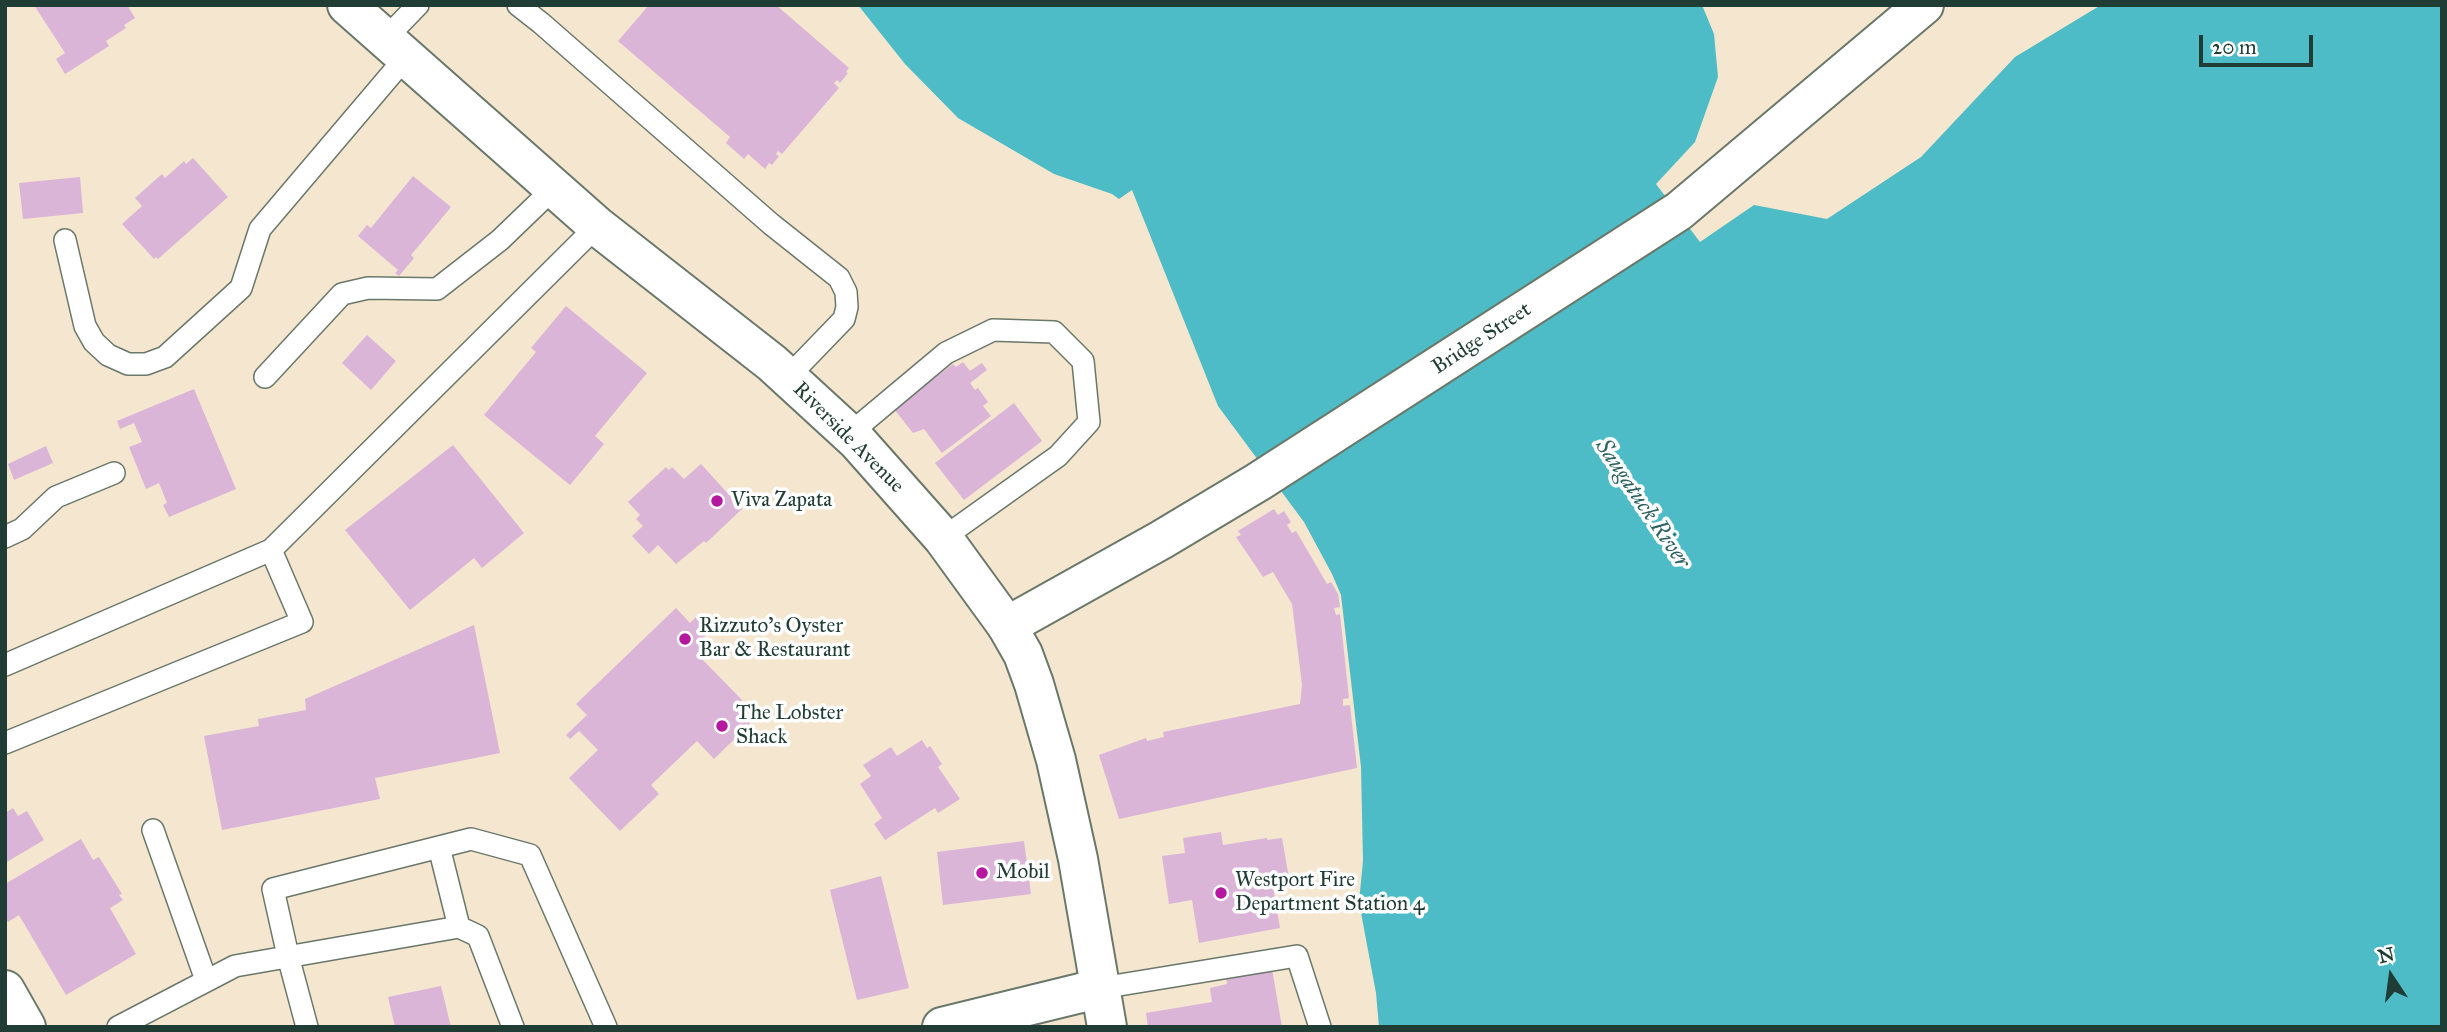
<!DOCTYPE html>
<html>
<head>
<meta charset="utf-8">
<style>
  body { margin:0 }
  #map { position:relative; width:2447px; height:1032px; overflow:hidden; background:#f4e6cf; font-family:"IM FELL Great Primer",serif }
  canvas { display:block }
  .frame { position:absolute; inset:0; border:7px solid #1f3d34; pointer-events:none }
  .north { position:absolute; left:2356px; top:941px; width:70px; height:70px; -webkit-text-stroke:5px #fff; paint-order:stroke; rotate:347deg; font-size:19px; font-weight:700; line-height:28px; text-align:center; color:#1f3d34 }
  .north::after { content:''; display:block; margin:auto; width:24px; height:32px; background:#1f3d34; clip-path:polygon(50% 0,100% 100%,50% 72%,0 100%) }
  .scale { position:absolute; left:2199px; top:35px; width:114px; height:32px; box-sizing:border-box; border:4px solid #1f3d34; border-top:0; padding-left:9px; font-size:21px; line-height:24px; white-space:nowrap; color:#1f3d34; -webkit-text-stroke:5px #fff; paint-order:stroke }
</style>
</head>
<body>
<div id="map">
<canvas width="2447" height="1032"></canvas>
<div class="frame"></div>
<div class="north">N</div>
<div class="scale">20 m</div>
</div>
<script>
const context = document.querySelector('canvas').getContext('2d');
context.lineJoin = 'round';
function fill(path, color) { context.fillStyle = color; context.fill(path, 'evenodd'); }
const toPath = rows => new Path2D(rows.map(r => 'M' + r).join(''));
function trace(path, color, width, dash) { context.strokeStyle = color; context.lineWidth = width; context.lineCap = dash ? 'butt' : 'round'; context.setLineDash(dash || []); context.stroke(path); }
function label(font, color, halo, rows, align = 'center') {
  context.font = font + ' "IM FELL Great Primer",serif'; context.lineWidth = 7; context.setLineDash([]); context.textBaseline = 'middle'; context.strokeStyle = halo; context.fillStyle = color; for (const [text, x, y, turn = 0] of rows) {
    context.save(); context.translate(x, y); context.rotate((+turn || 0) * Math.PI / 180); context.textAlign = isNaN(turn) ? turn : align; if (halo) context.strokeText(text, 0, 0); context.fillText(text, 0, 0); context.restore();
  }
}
const water = toPath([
  [858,5,1702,5,1714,34,1718,77,1695,142,1656,184,1700,242,1754,205,1827,219,1921,157,2015,57,2101,5,2442,5,2442,1027,1379,1027,1376,993,1359,902,1363,861,1361,767,1341,595,1332,574,1304,522,1218,406,1132,190,1119,199,1112,194,1054,174,958,118,905,64]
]);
const building = toPath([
  [34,5,127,5,135,18,124,25,126,28,106,41,109,46,65,74,56,59,65,53],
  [649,5,776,5,849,68,846,72,848,73,840,83,837,80,834,83,839,88,782,154,778,151,776,154,779,156,772,165,769,163,765,169,748,154,744,159,726,143,730,137,618,41],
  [193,158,228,197,158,259,156,257,154,259,122,224,142,206,135,198,162,174,165,178,184,161,186,164],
  [413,176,451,207,411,255,414,258,399,276,395,273,398,270,358,236,367,225,371,228],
  [80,177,83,213,23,219,19,183],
  [566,306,647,373,595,436,604,444,570,485,484,415,536,352,531,348],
  [367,335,396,361,371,390,342,363],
  [963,362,970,371,982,363,987,370,970,383,975,390,978,388,988,402,983,406,991,416,942,453,924,429,913,433,894,409,953,364,956,367],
  [194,389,236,489,169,517,163,505,167,503,159,483,146,489,129,447,142,442,134,423,120,429,117,421],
  [1014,403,1042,441,964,500,935,463],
  [453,445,524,533,482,568,474,558,410,610,345,530],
  [46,446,53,463,14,480,8,464],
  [701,464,742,509,706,543,704,541,676,564,658,545,649,554,632,536,643,526,636,519,640,515,628,502,666,467,669,470,672,467,684,479],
  [1274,509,1278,515,1284,511,1291,522,1287,525,1292,533,1296,531,1327,584,1331,582,1338,594,1340,607,1334,608,1336,615,1340,614,1349,698,1343,699,1343,706,1350,705,1357,768,1119,819,1099,755,1146,738,1147,741,1164,737,1163,732,1300,704,1302,685,1292,604,1273,572,1263,577,1236,537,1241,535,1238,531],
  [676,608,690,623,699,614,713,628,703,638,712,647,701,658,742,700,734,707,750,724,714,759,697,741,651,785,659,794,620,831,569,778,598,750,579,731,570,739,566,735,587,715,576,704],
  [474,625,500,753,375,778,380,799,222,830,204,736,259,726,258,719,306,710,305,699],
  [922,740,927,748,930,746,942,764,938,767,960,799,938,813,935,808,885,840,874,824,882,818,860,784,871,776,863,765,891,747,897,756],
  [13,808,18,816,27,811,44,840,5,863,5,813],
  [1221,832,1223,845,1267,838,1267,840,1282,838,1290,884,1273,887,1280,928,1199,943,1192,900,1169,904,1162,856,1185,853,1183,838],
  [81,839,93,860,99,857,122,894,119,895,123,900,110,908,136,954,66,995,19,915,8,922,5,917,5,884],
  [1024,841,1031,894,943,905,937,852],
  [881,876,909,988,857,1000,830,890],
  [1272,969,1282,1027,1148,1027,1146,1013,1212,1002,1210,988,1227,984,1226,977],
  [441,986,451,1027,395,1027,388,997]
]);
const service = toPath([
  [518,5,541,23,771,224,839,278,846,292,847,307,844,319,787,378],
  [385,39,418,5],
  [65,240,85,326,94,342,108,355,128,364,146,364,165,357,241,288,260,229,406,57],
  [265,377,342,294,368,288,437,289,500,240,554,188],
  [848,435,946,353,993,330,1054,332,1083,361,1089,422,1058,456,943,538],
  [5,537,22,529,56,497,114,473],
  [5,665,271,550,597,226],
  [5,743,302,622,271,550],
  [153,830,206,980],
  [439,847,459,927],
  [1101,988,1297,956,1320,1027],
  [118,1027,235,966,459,927,478,936,513,1027],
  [307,1027,288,956,273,889,471,839,530,855,606,1027]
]);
const minor = toPath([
  [5,990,26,1027],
  [942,1027,1101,988]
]);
const tertiary = toPath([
  [347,5,597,226,772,363,857,441,943,538,1007,626]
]);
const secondary = toPath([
  [1107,1027,1078,859,1056,760,1034,684,1023,654,1007,626,1161,540,1258,482,1679,211,1924,5]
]);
const markers = [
  [717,501,7,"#b5179e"],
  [685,639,7,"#b5179e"],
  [722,726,7,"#b5179e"],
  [982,873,7,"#b5179e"],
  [1221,893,7,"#b5179e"]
];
const streetNames = [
  ["Bridge Street",1482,339,-33],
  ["Riverside Avenue",848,438,45]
];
const poiNames = [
  ["Viva Zapata",731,501],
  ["Rizzuto's Oyster",699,627],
  ["Bar & Restaurant",699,651],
  ["The Lobster",736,714],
  ["Shack",736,738],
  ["Mobil",996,873],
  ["Westport Fire",1235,881],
  ["Department Station 4",1235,905]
];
const waterNames = [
  ["Saugatuck River",1642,504,56]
];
fill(water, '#4ebcc6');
fill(building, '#dab5d8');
trace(service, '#6a786a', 24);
trace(minor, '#6a786a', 42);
trace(tertiary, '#6a786a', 42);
trace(secondary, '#6a786a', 42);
trace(service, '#fff', 21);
trace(minor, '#fff', 38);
trace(tertiary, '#fff', 38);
trace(secondary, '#fff', 38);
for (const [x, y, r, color] of markers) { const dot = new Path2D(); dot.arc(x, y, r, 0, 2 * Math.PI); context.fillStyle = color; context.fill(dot); trace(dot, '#fff', 2.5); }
label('21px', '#1f3d34', '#fff', streetNames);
label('21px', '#1f3d34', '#fff', poiNames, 'left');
label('italic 23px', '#2d6360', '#fff', waterNames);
</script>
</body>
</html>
